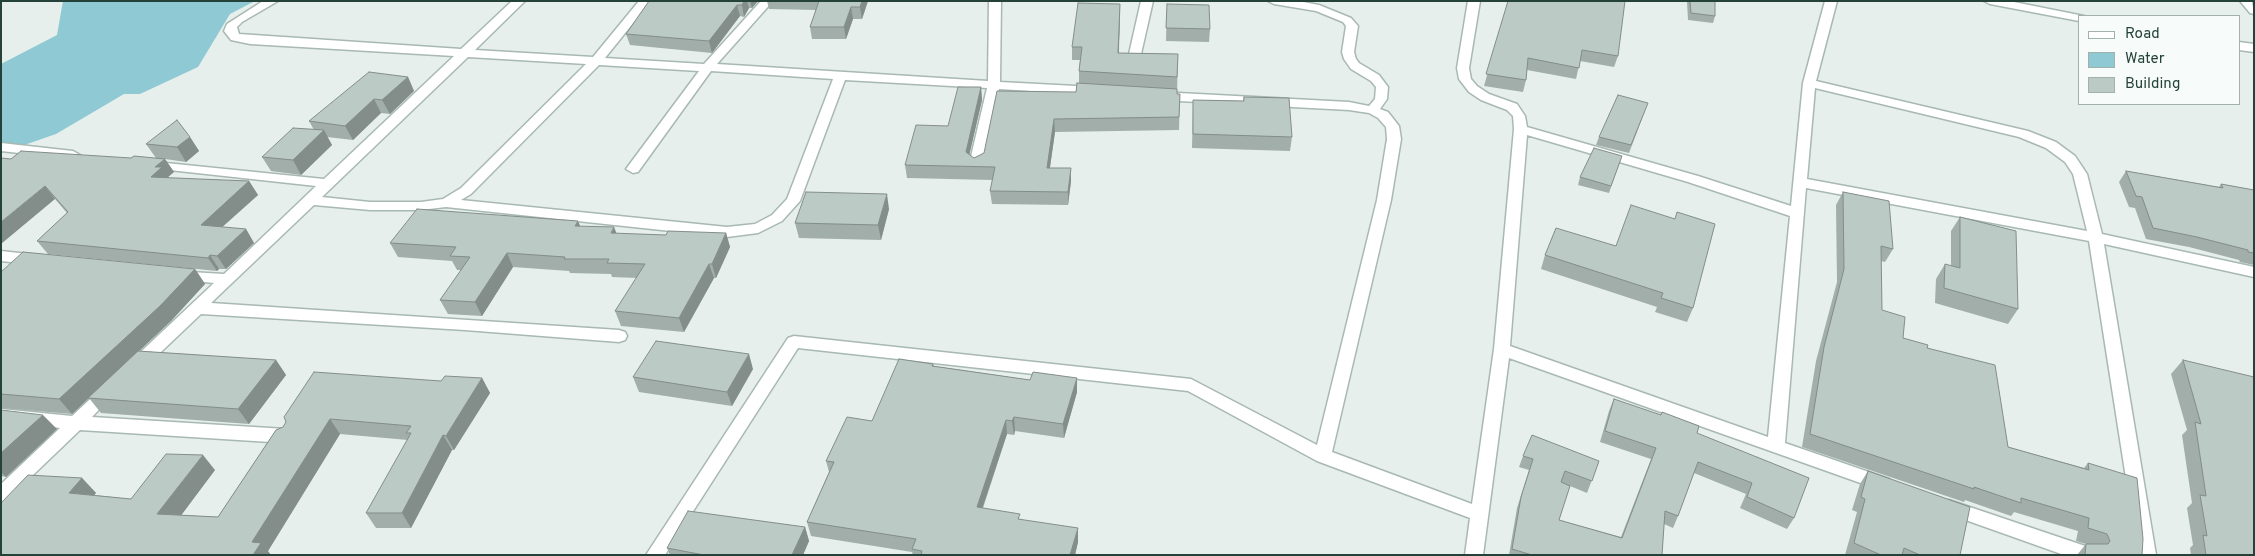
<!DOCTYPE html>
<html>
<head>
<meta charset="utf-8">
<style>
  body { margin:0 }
  #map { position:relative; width:2255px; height:556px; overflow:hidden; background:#e6efeb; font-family:Overpass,sans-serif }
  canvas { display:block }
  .frame { position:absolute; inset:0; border:2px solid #24423a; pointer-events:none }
  .legend { position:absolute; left:2078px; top:15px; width:162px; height:90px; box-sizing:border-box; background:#f7fbf9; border:1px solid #a3b1ad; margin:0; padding:6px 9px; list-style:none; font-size:15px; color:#24423a }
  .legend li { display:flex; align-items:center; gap:10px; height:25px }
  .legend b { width:25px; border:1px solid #a3b1ad }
</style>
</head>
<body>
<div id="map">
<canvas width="2255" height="556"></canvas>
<div class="frame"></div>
<ul class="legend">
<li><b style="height:6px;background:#fff"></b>Road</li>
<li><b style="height:14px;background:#8ec9d4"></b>Water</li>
<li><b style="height:14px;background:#bbcac4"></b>Building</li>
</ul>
</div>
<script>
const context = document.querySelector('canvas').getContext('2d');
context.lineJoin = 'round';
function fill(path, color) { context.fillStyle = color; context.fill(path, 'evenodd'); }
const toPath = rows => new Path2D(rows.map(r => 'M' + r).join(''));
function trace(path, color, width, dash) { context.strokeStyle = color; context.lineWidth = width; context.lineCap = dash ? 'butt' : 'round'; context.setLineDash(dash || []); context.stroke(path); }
const water = toPath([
  [63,1,255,1,230,14,198,67,140,94,124,94,56,134,1,153,1,64,57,35]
]);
const street = toPath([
  [263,1,278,1,242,22,237,27,239,34,461,49,512,1,525,1,475,50,593,57,639,1,651,1,605,58,704,64,761,1,773,1,717,64,988,81,989,1,1001,1,1000,82,1095,87,1101,91,1095,95,999,89,983,165,976,169,969,165,987,88,845,80,800,201,782,221,758,233,727,237,446,207,421,210,370,210,314,205,211,303,619,330,625,332,627,336,625,340,619,342,465,330,201,314,142,370,130,370,128,366,130,362,214,283,174,279,172,275,174,271,224,274,316,186,151,168,144,164,146,161,324,179,454,56,250,44,231,40,224,31,227,24,263,1],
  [468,57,586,64,461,188,443,199,421,202,370,202,322,197,468,57],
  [599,65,699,71,626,169,633,173,638,172,711,71,833,79,787,199,772,215,755,224,727,227,461,200,471,194,599,65],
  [1141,1,1153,1,1141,54,1135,58,1129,54,1141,1],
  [1268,1,1298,1,1319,5,1351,18,1358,26,1354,52,1356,59,1359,63,1379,75,1388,87,1387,99,1380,109,1388,112,1399,126,1401,139,1391,200,1332,452,1472,504,1494,349,1514,129,1513,116,1507,110,1481,100,1469,92,1459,79,1457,68,1468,1,1480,1,1469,68,1471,79,1477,86,1489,94,1517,104,1525,116,1527,127,1698,176,1791,206,1803,83,1825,1,1837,1,1816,81,2028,131,2056,142,2075,156,2087,174,2102,234,2254,267,2254,277,2104,244,2156,555,2138,555,2089,241,1806,188,1785,443,1889,479,1892,484,1889,489,1883,491,1509,358,1483,555,1465,555,1470,518,1317,461,1188,391,798,348,665,555,646,555,788,338,794,336,1191,379,1317,445,1377,200,1387,139,1386,127,1378,118,1369,113,1349,110,1160,100,1154,96,1160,92,1349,102,1369,106,1375,99,1376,87,1371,81,1351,69,1344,59,1342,52,1346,26,1343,22,1316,11,1274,4,1268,1],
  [1815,88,2019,137,2046,148,2065,162,2073,174,2087,231,1807,179,1815,88],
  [1527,135,1688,182,1790,216,1768,437,1510,346,1527,135],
  [1984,1,2009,1,2084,16,2079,16,2079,21,1990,4,1984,1],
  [2240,1,2252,1,2254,14,2250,13,2240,1],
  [2239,42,2254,44,2254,52,2239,50,2239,42],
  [1,143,73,151,80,155,73,159,1,151,1,143],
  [1,251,37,255,44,260,37,265,1,261,1,251],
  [108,386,114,388,116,392,92,417,286,429,292,431,295,436,292,441,286,443,80,430,7,500,1,502,1,484,60,428,1,421,1,409,72,416,102,388,108,386],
  [1949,500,2094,549,2096,555,2064,555,1943,512,1940,507,1943,502,1949,500]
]);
const wall = toPath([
  [649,1,758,1,752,8,749,8,744,17,740,16,712,53,630,45,626,34],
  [767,1,868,1,862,19,853,19,846,39,812,39,810,27,816,10,769,9],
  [1508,1,1618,56,1614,67,1580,61,1576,79,1527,70,1526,80,1523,92,1484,86],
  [1687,1,1715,1,1715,16,1713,23,1688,20],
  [1120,4,1119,53,1178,54,1177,94,1180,94,1179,130,1055,132,1050,168,1071,181,1068,205,992,204,990,191,993,180,907,178,905,165,948,126,981,87,982,100,969,155,974,158,984,153,1076,92,1079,83,1079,71,1080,60,1072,60,1072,47],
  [1167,4,1210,29,1209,42,1166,41],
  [408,77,414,91,390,114,381,113,353,140,327,137,332,145,301,175,271,171,262,157,314,130,309,121],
  [1244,97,1292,137,1290,151,1192,148,1193,100,1243,101],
  [1645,111,1629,153,1596,145,1599,137],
  [190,137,199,151,186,162,165,159,174,172,168,177,169,178,249,181,258,195,222,227,246,229,254,243,226,269,219,269,217,271,48,254,37,241,67,213,55,199,11,159,156,158,146,144],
  [1622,156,1609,193,1578,185,1580,177],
  [2126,171,2219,187,2221,184,2254,190,2254,265,2240,262,2239,260,2189,247,2146,239,2135,208,2129,207,2119,182],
  [1843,192,1893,249,1885,262,1881,261,1882,310,1903,338,1927,348,2008,447,2084,468,2088,463,2142,555,2077,555,2086,544,2076,541,2078,531,2014,512,2011,516,1965,500,1964,502,1802,447,1816,361,1837,282,1836,205],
  [889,209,881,240,799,238,795,223],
  [1960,217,2018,309,2008,324,1935,303,1936,279,1945,264,1951,266,1951,231],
  [580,227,617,234,666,235,726,233,730,247,716,278,714,278,684,332,621,326,615,311,637,278,612,277,611,274,570,273,569,271,513,267,482,316,448,314,440,300,461,270,457,270,452,261,398,257,390,243],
  [1556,228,1693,308,1687,322,1655,312,1657,307,1541,269,1545,255],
  [195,269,205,284,171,321,139,351,276,360,286,375,249,424,101,413,89,398,72,414,1,408,1,272],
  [2183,360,2254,555,2191,555,2190,548,2193,545,2187,508,2192,503,2182,435,2187,430,2171,374],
  [933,364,934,366,1030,380,1077,378,1077,392,1064,438,1015,431,1014,435,1007,434,983,508,1020,519,1078,542,1075,555,913,555,912,552,811,536,807,522,829,472,826,461,872,421],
  [753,369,732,406,639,392,633,377],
  [482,378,490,393,454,450,452,450,411,528,376,528,366,513,408,440,340,434,268,551,1,555,82,478,96,493,94,495,131,499,215,470,181,515,218,517,276,430,441,381],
  [1614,399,1697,433,1794,518,1787,529,1740,508,1746,494,1694,473,1678,516,1673,528,1664,524,1662,555,1509,555,1517,508,1529,470,1519,467,1523,456,1599,461,1587,493,1570,486,1559,520,1621,537,1651,459,1600,442,1609,411],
  [1,410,57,429,6,477,1,476],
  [1868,471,1960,555,1845,555,1857,512,1852,510,1860,484],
  [805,527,809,541,803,555,670,555,667,548]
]);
const shadedWall = toPath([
  [744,1,747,1,749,8,744,17,742,5],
  [750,1,758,1,752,8],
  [862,1,868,1,862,19,860,7],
  [1120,4,1120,17,1118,66,1118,53],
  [737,5,740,16,712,53,709,41],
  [851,7,853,19,846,39,844,27],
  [408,77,414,91,390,114,382,100],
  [981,87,982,100,967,165,966,152],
  [374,99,381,113,353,140,345,126],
  [1054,119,1055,132,1048,180,1047,168],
  [324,130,332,145,301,175,293,160],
  [190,137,199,151,186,162,177,147],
  [165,159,174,172,168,177,170,180,151,177,155,167],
  [1071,168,1071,181,1068,205,1068,192],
  [249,181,258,195,210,238,201,225],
  [45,186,55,199,1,244,1,222],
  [887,194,889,209,881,240,878,225],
  [578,221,584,235,575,226],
  [614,227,620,242,611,233],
  [246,229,254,243,226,269,217,256],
  [726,233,730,247,716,278,712,264],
  [507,253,513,267,482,316,475,302],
  [210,255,219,269,217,271,208,258],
  [709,264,714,278,684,332,679,318],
  [195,269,205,284,171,321,72,414,59,399],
  [749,354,753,369,732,406,727,392],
  [276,360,286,375,249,424,238,409],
  [482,378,490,393,454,450,446,436],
  [1077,378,1077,392,1064,438,1063,424],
  [43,415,57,429,6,477,1,472,1,453],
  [1014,417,1015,431,1014,435,1012,421],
  [330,419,340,434,268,551,271,555,253,555,252,542],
  [1006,420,1007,434,978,521,977,507],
  [443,435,452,450,411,528,402,513],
  [203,455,215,470,171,529,157,514],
  [82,478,96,493,83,508,69,493],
  [805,527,809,541,803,555,792,555],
  [1078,528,1078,542,1075,555,1070,555]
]);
const building = toPath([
  [649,1,744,1,742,5,737,5,709,41,626,34,649,1],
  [819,1,862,1,860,7,851,7,844,27,810,27,819,1],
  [1508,1,1625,1,1618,56,1582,50,1579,68,1528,58,1526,80,1486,74,1508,1],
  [1690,1,1715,1,1715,16,1691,13,1690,1],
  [1078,3,1120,4,1118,53,1178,54,1177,77,1079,71,1082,47,1072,47,1078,3],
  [1167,4,1209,5,1210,29,1166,28,1167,4],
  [369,72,408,77,382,100,374,99,345,126,309,121,369,72],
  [1077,83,1177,89,1177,94,1180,94,1179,117,1054,119,1047,168,1071,168,1068,192,990,191,995,167,905,165,916,125,948,126,958,87,981,87,966,152,974,158,984,153,997,91,1076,92,1077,83],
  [1618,95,1648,103,1631,145,1599,137,1618,95],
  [1244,97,1289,98,1292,137,1193,134,1193,100,1244,101,1244,97],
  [177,120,190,137,177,147,146,144,177,120],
  [293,128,324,130,293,160,262,157,293,128],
  [1594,148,1622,156,1611,186,1580,177,1594,148],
  [21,151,131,158,134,156,165,159,155,167,162,167,151,177,249,181,201,225,246,229,217,256,210,255,208,258,37,241,68,212,45,186,1,222,1,158,11,159,21,151],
  [2126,171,2223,188,2221,184,2254,190,2254,253,2248,252,2248,250,2197,237,2153,228,2142,197,2136,196,2126,171],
  [806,192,887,194,878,225,795,223,806,192],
  [1843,192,1889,201,1893,249,1881,246,1882,310,1905,317,1903,338,1928,345,1927,348,1995,365,2008,447,2089,470,2088,463,2137,478,2143,539,2142,555,2085,555,2086,544,2108,544,2110,541,2107,534,2088,528,2089,518,2021,498,2021,503,1974,487,1974,489,1810,434,1824,347,1844,269,1843,192],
  [1631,205,1675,219,1677,212,1715,224,1693,308,1661,298,1663,293,1545,255,1556,228,1616,246,1631,205],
  [417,209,578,221,575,226,614,227,611,233,666,235,668,231,726,233,712,264,709,264,679,318,615,311,645,264,607,263,609,259,564,259,565,257,507,253,475,302,440,300,470,257,450,256,456,247,390,243,417,209],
  [1960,217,2016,231,2018,309,1944,288,1945,264,1960,268,1960,217],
  [23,252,195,269,160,306,59,399,1,394,1,272,23,252],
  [656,341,749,354,727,392,633,377,656,341],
  [138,351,276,360,238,409,88,398,138,351],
  [899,359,933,364,932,366,1030,380,1033,372,1077,378,1063,424,1014,417,1012,421,1006,420,977,507,1020,514,1018,519,1078,528,1070,555,921,555,922,551,912,549,916,539,807,522,834,462,826,461,847,417,872,421,899,359],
  [2183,360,2254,377,2254,555,2206,555,2203,535,2207,536,2200,495,2206,496,2195,422,2201,424,2183,360],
  [314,372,441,381,445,376,482,378,446,436,443,435,402,513,366,513,411,433,406,433,411,426,330,419,252,542,261,543,253,555,1,555,1,503,28,475,82,478,69,493,131,499,166,454,203,455,157,514,218,517,276,430,283,427,286,422,284,417,314,372],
  [1614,399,1661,415,1662,412,1699,426,1697,433,1809,478,1794,518,1747,497,1752,483,1698,462,1678,516,1665,511,1662,555,1532,555,1512,549,1521,497,1533,459,1523,456,1532,435,1599,461,1592,481,1565,471,1561,482,1570,486,1559,520,1622,538,1656,448,1605,431,1614,399],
  [1,410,43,415,1,453,1,410],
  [1868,471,1970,507,1960,555,1920,555,1904,548,1902,555,1881,555,1854,543,1865,499,1861,497,1868,471],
  [688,511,805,527,792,555,704,555,667,548,688,511]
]);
fill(water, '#8ec9d4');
trace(street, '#a8b8b2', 3);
fill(street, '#fff');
fill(wall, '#a1aea9');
fill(shadedWall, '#838d89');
fill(building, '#bbcac4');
trace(building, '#838d89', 1);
</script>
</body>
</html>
